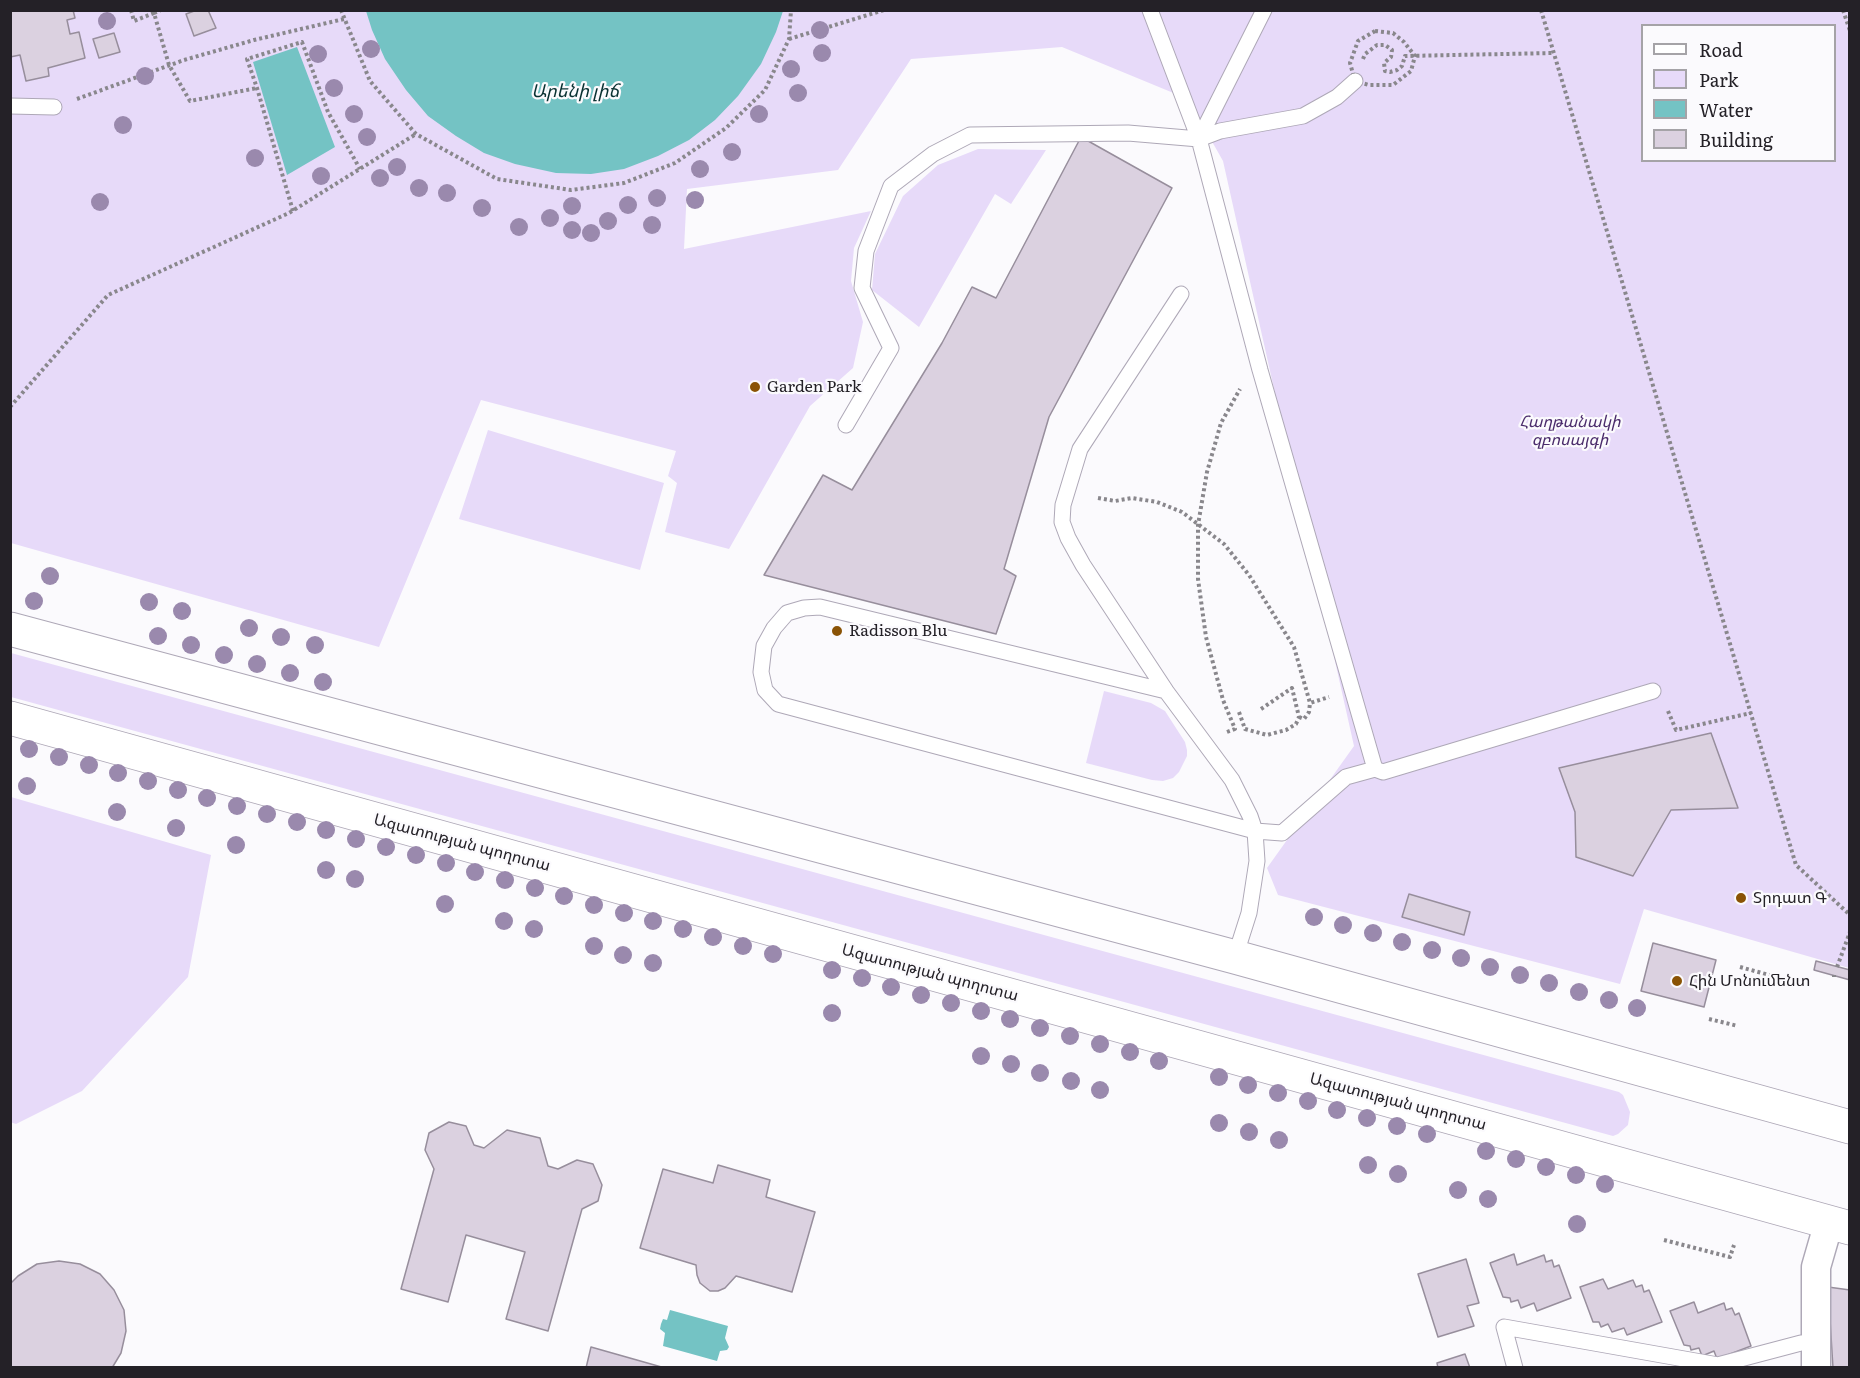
<!DOCTYPE html>
<html>
<head>
<meta charset="utf-8">
<style>
  body { margin:0 }
  #map { position:relative; width:1860px; height:1378px; overflow:hidden; background:#fbfafd; font-family:Literata,serif }
  canvas { display:block }
  .frame { position:absolute; inset:0; border:12px solid #242127; pointer-events:none }
  .legend { position:absolute; left:1641px; top:24px; width:195px; height:138px; box-sizing:border-box; background:#fbfafd; border:2px solid #a5a3a7; margin:0; padding:8px 10px; list-style:none; font-size:18px; color:#242127 }
  .legend li { display:flex; align-items:center; gap:12px; height:30px }
  .legend b { width:30px; border:2px solid #a5a3a7 }
</style>
</head>
<body>
<div id="map">
<canvas width="1860" height="1378"></canvas>
<div class="frame"></div>
<ul class="legend">
<li><b style="height:8px;background:#fff"></b>Road</li>
<li><b style="height:16px;background:#e7daf9"></b>Park</li>
<li><b style="height:16px;background:#74c3c4"></b>Water</li>
<li><b style="height:16px;background:#dbd1e0"></b>Building</li>
</ul>
</div>
<script>
const context = document.querySelector('canvas').getContext('2d');
context.lineJoin = 'round';
function fill(path, color) { context.fillStyle = color; context.fill(path, 'evenodd'); }
const toPath = rows => new Path2D(rows.map(r => 'M' + r).join(''));
function trace(path, color, width, dash) { context.strokeStyle = color; context.lineWidth = width; context.lineCap = dash ? 'butt' : 'round'; context.setLineDash(dash || []); context.stroke(path); }
function label(font, color, halo, rows, align = 'center') {
  context.font = font + ' Literata,"Noto Sans Armenian",serif'; context.lineWidth = 4.5; context.setLineDash([]); context.textBaseline = 'middle'; context.strokeStyle = halo; context.fillStyle = color; for (const [text, x, y, turn = 0] of rows) {
    context.save(); context.translate(x, y); context.rotate((+turn || 0) * Math.PI / 180); context.textAlign = isNaN(turn) ? turn : align; if (halo) context.strokeText(text, 0, 0); context.fillText(text, 0, 0); context.restore();
  }
}
const green = toPath([
  [10,11,1849,11,1849,968,1644,909,1620,984,1278,895,1267,868,1354,746,1223,161,1188,99,1062,47,911,59,838,170,687,189,684,249,871,211,854,248,851,281,863,322,853,368,810,406,729,549,665,532,677,483,668,476,676,451,481,400,379,647,11,543],
  [1642,26,1834,26,1834,160,1642,160],
  [978,149,1046,150,1011,204,995,194,919,327,872,290,875,254,903,196,938,165],
  [488,430,664,483,640,570,459,519],
  [11,653,1619,1092,1623,1095,1630,1112,1628,1125,1618,1134,1613,1136,11,697],
  [1104,691,1151,703,1165,711,1185,742,1187,750,1187,756,1179,772,1173,778,1163,781,1152,780,1086,763],
  [11,797,211,855,188,977,82,1091,16,1124,10,1122]
]);
const water = toPath([
  [366,11,366,10,783,11,776,32,761,64,738,96,715,120,689,140,658,156,624,169,591,174,556,173,515,164,484,153,456,136,428,116,406,90,385,59,372,30],
  [297,47,335,147,287,175,253,62],
  [670,1310,728,1326,725,1338,729,1347,727,1350,720,1351,717,1361,663,1346,665,1333,660,1329,661,1324,663,1319,667,1320]
]);
const building = toPath([
  [10,10,73,10,75,18,67,20,70,34,79,32,85,58,48,68,49,76,26,81,20,55,10,57,10,10],
  [197,10,208,10,216,28,194,36,186,14,197,10],
  [114,33,120,52,99,58,93,39,114,33],
  [1081,137,1172,188,1049,417,1004,569,1016,576,996,634,764,575,823,475,852,490,942,343,972,287,996,298,1081,137],
  [1711,733,1738,808,1671,810,1633,876,1576,857,1575,812,1559,768,1711,733],
  [1409,894,1470,912,1464,935,1402,917,1409,894],
  [1653,943,1716,960,1704,1007,1641,991,1653,943],
  [1816,961,1850,970,1850,980,1814,970,1816,961],
  [449,1122,466,1126,474,1145,484,1148,507,1130,540,1138,548,1166,558,1169,577,1160,593,1164,602,1185,598,1201,582,1209,548,1331,506,1319,525,1252,466,1235,448,1302,401,1289,434,1169,425,1150,429,1133,449,1122],
  [718,1165,770,1180,766,1197,815,1212,792,1292,736,1276,725,1288,718,1291,710,1291,700,1283,697,1275,696,1265,640,1248,663,1169,713,1183,718,1165],
  [1514,1254,1517,1265,1544,1255,1546,1262,1552,1260,1554,1267,1559,1265,1571,1298,1537,1311,1534,1303,1521,1308,1518,1300,1511,1302,1510,1298,1503,1297,1490,1263,1514,1254],
  [1466,1259,1479,1303,1467,1306,1474,1326,1438,1337,1418,1274,1466,1259],
  [59,1261,80,1264,100,1274,114,1290,124,1310,126,1331,121,1353,112,1368,10,1368,10,1284,18,1276,37,1264,59,1261],
  [1603,1279,1608,1289,1633,1280,1636,1287,1642,1285,1644,1292,1649,1290,1662,1322,1627,1335,1624,1328,1612,1332,1608,1324,1601,1327,1599,1322,1593,1322,1580,1287,1603,1279],
  [1828,1287,1850,1290,1850,1368,1833,1368,1828,1287],
  [1694,1302,1698,1313,1724,1303,1726,1310,1732,1308,1735,1315,1739,1313,1751,1346,1717,1359,1714,1351,1702,1356,1699,1348,1691,1350,1690,1346,1684,1345,1670,1311,1694,1302],
  [591,1347,665,1368,586,1368,591,1347],
  [1465,1354,1470,1368,1438,1368,1437,1363,1465,1354]
]);
const path = toPath([
  [131,10,134,21,154,13,169,65,190,101,257,88],
  [341,10,370,81,416,134,497,179,571,190,624,183,675,163,726,128,765,90,789,39,791,10],
  [1541,10,1796,865,1850,915],
  [1843,10,1850,31],
  [154,13,161,10],
  [1375,31,1393,33,1404,42,1415,56,1411,71,1393,85,1369,85,1355,81,1350,63,1358,41,1375,31],
  [789,39,884,10],
  [1363,59,1365,54,1377,45,1385,45,1392,50,1391,57,1384,63,1385,71,1390,72,1397,70,1402,66,1405,56,1553,53],
  [77,99,184,60,254,40,344,19],
  [293,211,257,88,247,59,302,42,328,112,360,169],
  [10,407,108,295,289,213,416,134],
  [1098,498,1115,501,1132,498,1157,502,1182,512,1224,544,1249,575,1294,647,1310,703,1329,697],
  [1668,711,1676,730,1751,713],
  [1239,712,1245,729,1267,735,1286,730,1296,724,1299,717,1292,688,1261,709],
  [1299,717,1304,719,1309,712,1310,703],
  [1227,732,1235,729,1223,700,1206,637,1198,579,1198,525,1207,472,1221,423,1240,389],
  [1740,967,1773,976],
  [1837,967,1850,932],
  [1834,977,1834,975],
  [1709,1019,1738,1026],
  [1664,1240,1730,1257,1734,1245]
]);
const lane = toPath([
  [1150,10,1199,139,1260,370,1375,769],
  [10,106,54,107],
  [1199,139,1264,10],
  [1181,294,1080,449,1063,505,1062,522,1068,538,1083,565,1166,691,1232,780,1250,816,1255,831,1257,861,1249,913,1235,957],
  [846,425,891,348,862,288,866,251,891,186,933,154,970,135,1128,133,1199,139,1220,131,1303,116,1337,97,1355,81],
  [1166,691,820,607,804,608,787,613,774,628,764,646,761,672,765,690,778,704,1255,831,1282,833,1346,777,1375,769,1383,772,1653,691],
  [1710,1367,1801,1343,1815,1342],
  [1515,1368,1504,1327,1718,1365]
]);
const street = toPath([
  [1816,1368,1816,1267,1829,1222]
]);
const primary = toPath([
  [10,629,1235,957,1850,1127],
  [10,718,1850,1228]
]);
const trees = [
  [107,21],
  [820,30],
  [371,49],
  [822,53],
  [318,54],
  [791,69],
  [145,76],
  [334,88],
  [798,93],
  [354,114],
  [759,114],
  [123,125],
  [367,137],
  [732,152],
  [255,158],
  [397,167],
  [700,169],
  [321,176],
  [380,178],
  [419,188],
  [447,193],
  [657,198],
  [695,200],
  [100,202],
  [628,205],
  [572,206],
  [482,208],
  [550,218],
  [608,221],
  [652,225],
  [519,227],
  [572,230],
  [591,233],
  [50,576],
  [34,601],
  [149,602],
  [182,611],
  [249,628],
  [158,636],
  [281,637],
  [191,645],
  [315,645],
  [224,655],
  [257,664],
  [290,673],
  [323,682],
  [29,749],
  [59,757],
  [89,765],
  [118,773],
  [148,781],
  [27,786],
  [178,790],
  [207,798],
  [237,806],
  [117,812],
  [267,814],
  [297,822],
  [176,828],
  [326,830],
  [356,839],
  [236,845],
  [386,847],
  [416,855],
  [446,863],
  [326,870],
  [475,872],
  [355,879],
  [505,880],
  [535,888],
  [564,896],
  [445,904],
  [594,905],
  [624,913],
  [1314,917],
  [504,921],
  [653,921],
  [1343,925],
  [534,929],
  [683,929],
  [1373,933],
  [713,937],
  [1402,942],
  [594,946],
  [743,946],
  [1432,950],
  [773,954],
  [623,955],
  [1461,958],
  [653,963],
  [1490,967],
  [832,970],
  [1520,975],
  [862,978],
  [1549,983],
  [891,987],
  [1579,992],
  [921,995],
  [1609,1000],
  [951,1003],
  [1637,1008],
  [981,1011],
  [832,1013],
  [1010,1019],
  [1040,1028],
  [1070,1036],
  [1100,1044],
  [1130,1052],
  [981,1056],
  [1159,1061],
  [1011,1064],
  [1040,1073],
  [1219,1077],
  [1071,1081],
  [1248,1085],
  [1100,1090],
  [1278,1093],
  [1308,1101],
  [1337,1110],
  [1367,1118],
  [1219,1123],
  [1397,1126],
  [1249,1132],
  [1427,1134],
  [1279,1140],
  [1486,1151],
  [1516,1159],
  [1368,1165],
  [1546,1167],
  [1398,1174],
  [1576,1175],
  [1605,1184],
  [1458,1190],
  [1488,1199],
  [1577,1224]
];
const markers = [
  [755,387,6,"#8a5305"],
  [837,631,6,"#8a5305"],
  [1741,898,6,"#8a5305"],
  [1677,981,6,"#8a5305"]
];
const poiNames = [
  ["Garden Park",767,387],
  ["Radisson Blu",849,631],
  ["Տրդատ Գ",1753,898],
  ["Հին Մոնումենտ",1689,981]
];
const parkNames = [
  ["Հաղթանակի",1570,422],
  ["զբոսայգի",1570,440]
];
const streetNames = [
  ["Ազատության պողոտա",462,843,15],
  ["Ազատության պողոտա",930,973,15],
  ["Ազատության պողոտա",1398,1102,15]
];
const waterNames = [
  ["Արենի լիճ",575,92]
];
fill(green, '#e7daf9');
fill(water, '#74c3c4');
fill(building, '#dbd1e0');
trace(building, '#978e9c', 1.5);
trace(lane, '#aea8b7', 17);
trace(street, '#aea8b7', 31);
trace(primary, '#aea8b7', 35);
trace(path, '#89878c', 4, [3, 3]);
trace(lane, '#fff', 15);
trace(street, '#fff', 28);
trace(primary, '#fff', 33);
context.fillStyle = '#9a89ad';
for (const [x, y] of trees) { context.beginPath(); context.arc(x, y, 9, 0, 2 * Math.PI); context.fill(); }
for (const [x, y, r, color] of markers) { const dot = new Path2D(); dot.arc(x, y, r, 0, 2 * Math.PI); context.fillStyle = color; context.fill(dot); trace(dot, '#fbfafd', 2); }
label('16px', '#242127', '#fbfafd', poiNames, 'left');
label('italic 16px', '#4b2c6c', '#fbfafd', parkNames);
label('16px', '#242127', '#fbfafd', streetNames);
label('italic 18px', '#093132', '#fbfafd', waterNames);
</script>
</body>
</html>
